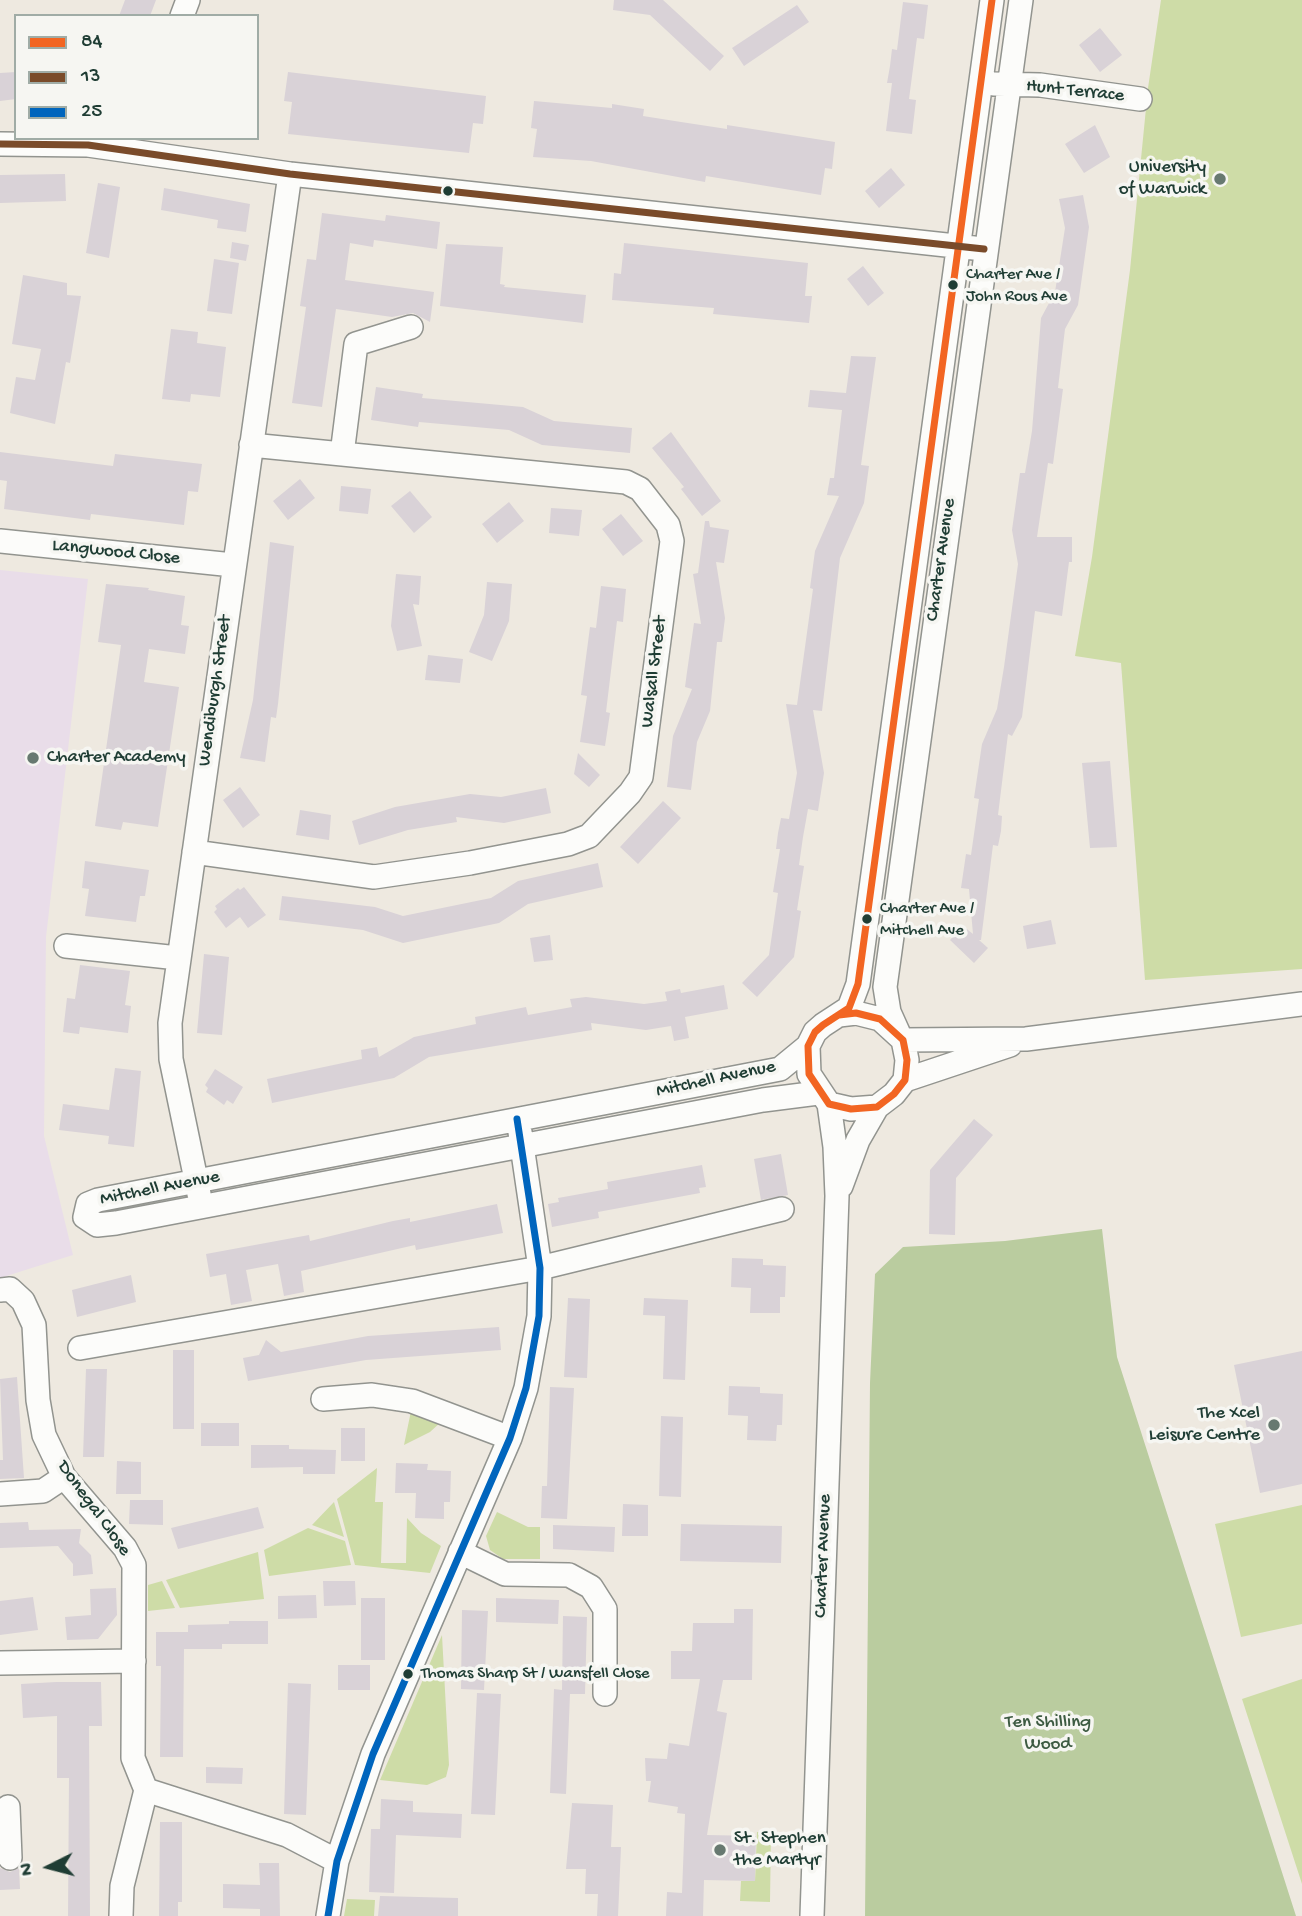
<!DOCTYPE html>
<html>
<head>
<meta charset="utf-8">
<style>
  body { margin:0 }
  #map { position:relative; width:1302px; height:1916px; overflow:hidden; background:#eee9e0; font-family:"Gochi Hand",sans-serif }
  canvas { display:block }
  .legend { position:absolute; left:14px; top:14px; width:245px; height:126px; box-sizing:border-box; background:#f6f6f2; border:2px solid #a0aca6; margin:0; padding:9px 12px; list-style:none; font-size:21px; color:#1f3d34 }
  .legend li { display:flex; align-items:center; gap:14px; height:35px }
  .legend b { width:35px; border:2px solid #a0aca6 }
  .north { position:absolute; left:14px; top:1832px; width:70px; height:70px; -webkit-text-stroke:5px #f6f6f2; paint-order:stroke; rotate:264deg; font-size:19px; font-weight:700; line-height:28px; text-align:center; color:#1f3d34 }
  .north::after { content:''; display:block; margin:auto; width:24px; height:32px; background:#1f3d34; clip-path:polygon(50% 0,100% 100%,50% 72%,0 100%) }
</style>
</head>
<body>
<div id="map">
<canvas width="1302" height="1916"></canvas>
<ul class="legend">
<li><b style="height:9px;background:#f26522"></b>84</li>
<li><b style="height:9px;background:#7a4b2a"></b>13</li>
<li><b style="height:9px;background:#0065bd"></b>25</li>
</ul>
<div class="north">N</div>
</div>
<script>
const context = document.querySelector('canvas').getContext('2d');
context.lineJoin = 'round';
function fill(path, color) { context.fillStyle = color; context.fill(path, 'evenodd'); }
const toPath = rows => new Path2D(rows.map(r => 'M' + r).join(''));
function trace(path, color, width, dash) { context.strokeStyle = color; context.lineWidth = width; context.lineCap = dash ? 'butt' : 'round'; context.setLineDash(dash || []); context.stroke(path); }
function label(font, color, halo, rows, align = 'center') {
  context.font = font + ' "Gochi Hand",sans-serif'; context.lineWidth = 7; context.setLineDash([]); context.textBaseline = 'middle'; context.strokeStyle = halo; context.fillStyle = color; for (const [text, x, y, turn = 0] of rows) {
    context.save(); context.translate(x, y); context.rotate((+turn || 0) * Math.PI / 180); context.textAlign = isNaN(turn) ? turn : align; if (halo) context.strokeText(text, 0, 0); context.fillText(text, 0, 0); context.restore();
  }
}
const built = toPath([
  [0,570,88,579,46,937,44,1136,73,1255,0,1278]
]);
const green = toPath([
  [1161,0,1302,0,1302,969,1145,980,1121,663,1075,656,1092,557,1130,270,1148,88],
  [411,1411,442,1421,430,1432,404,1445],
  [377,1468,375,1502,383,1502,381,1563,406,1563,407,1518,421,1533,441,1546,430,1573,355,1565,337,1499],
  [334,1502,344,1537,312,1525],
  [1302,1505,1302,1624,1241,1637,1215,1524],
  [497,1512,528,1527,540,1527,540,1559,503,1559,490,1550,486,1536],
  [308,1528,345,1541,351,1565,269,1576,264,1550],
  [258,1552,264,1599,180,1608,166,1580],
  [162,1581,175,1608,148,1611,148,1585],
  [442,1635,449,1765,446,1777,427,1785,380,1780],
  [1302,1679,1302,1884,1242,1699],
  [771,1831,770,1902,740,1901,741,1881,755,1881,757,1832],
  [347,1899,375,1900,374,1916,344,1916]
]);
const forest = toPath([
  [1102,1229,1117,1357,1296,1916,865,1916,870,1383,875,1274,903,1247,1005,1241]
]);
const building = toPath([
  [125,0,156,0,150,16,119,16],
  [614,0,663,0,724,56,710,71,650,15,613,10],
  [903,2,928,5,924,39,917,38,909,99,916,100,912,134,886,131,892,83,887,83,890,66,892,49,897,50],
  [797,5,809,22,744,66,732,48],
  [1100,28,1122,55,1100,72,1079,45],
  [16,72,16,99,0,101,0,73],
  [288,72,486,96,483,124,473,123,469,153,288,134,292,102,284,101],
  [534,101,612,108,612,104,644,109,643,116,681,122,727,129,727,125,835,142,832,169,825,168,821,195,706,176,705,182,591,161,533,157,537,129,531,128],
  [1095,125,1110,157,1084,173,1065,144],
  [891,168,905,185,879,208,865,191],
  [65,174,66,201,0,203,0,175],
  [98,183,120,187,109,258,86,253],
  [164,188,250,204,246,232,217,228,218,220,161,210],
  [1083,195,1089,227,1078,305,1065,329,1058,388,1063,389,1053,464,1048,463,1037,537,1072,537,1072,562,1069,562,1062,616,1035,611,1022,717,1012,736,1008,734,998,815,1002,816,1001,831,998,846,993,845,981,940,979,940,988,948,974,963,950,940,963,926,973,934,969,889,961,888,966,854,971,855,979,799,974,798,982,744,997,709,1004,667,1018,564,1012,530,1020,473,1025,473,1032,431,1041,318,1055,292,1065,228,1059,199],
  [322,213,385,221,386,215,440,222,437,249,374,240,373,247,350,243,345,280,434,292,430,322,413,313,392,317,336,309,322,407,292,403,306,307,300,306,307,259,316,260],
  [232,242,249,245,246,261,230,258],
  [624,243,808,263,805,296,812,296,809,323,713,314,714,308,612,300,614,273,621,274],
  [446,244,503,247,500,284,505,285,504,287,586,295,583,323,440,306],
  [214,259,239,263,232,314,207,311],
  [863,266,884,293,868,306,847,279],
  [23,275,67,283,67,295,81,296,70,363,66,362,55,424,10,413,16,377,35,380,41,349,12,344],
  [171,329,198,332,197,343,226,347,220,397,191,394,190,402,162,399],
  [851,356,876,357,861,465,869,466,864,503,840,558,822,711,813,710,824,773,818,811,808,809,803,837,799,865,804,866,797,910,801,911,794,957,757,997,742,983,769,955,778,893,773,892,780,849,776,849,778,833,781,818,789,819,797,773,786,704,797,705,813,589,810,588,815,551,839,496,827,495,830,478,834,478,842,410,808,407,810,390,846,393],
  [376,387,423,394,422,398,523,407,554,421,632,428,630,453,542,445,509,430,419,422,418,427,371,420],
  [671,432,721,501,702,516,681,489,684,487,652,448],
  [0,452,113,466,115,454,202,464,198,492,188,491,184,525,91,514,90,520,4,509,7,481,0,480],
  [300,479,315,498,288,520,273,501],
  [341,486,371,489,368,514,339,511],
  [410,491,432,517,414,533,391,506],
  [509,502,524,521,497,543,482,524],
  [551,508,582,510,579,536,549,533],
  [621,514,643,541,623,556,602,529],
  [705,521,709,521,710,527,729,530,724,563,716,562,725,618,722,642,717,642,710,711,697,742,691,790,667,787,673,736,692,689,685,687,687,672,694,623,701,624,693,574,698,573],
  [270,542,294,546,278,704,276,718,271,717,265,762,240,758,253,700],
  [396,574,421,576,419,605,413,604,422,646,397,651,391,626],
  [487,582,512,584,509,621,492,661,469,652,484,615],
  [106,584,149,588,148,590,185,596,181,625,189,626,185,654,149,649,144,682,179,687,158,827,123,822,121,830,95,826,121,645,98,642],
  [601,586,626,589,623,622,617,621,606,712,610,713,605,746,580,742,587,696,581,695,590,627,596,628],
  [428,655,463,659,460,683,425,680],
  [578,753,600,775,589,787,574,774],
  [1110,761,1117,847,1090,848,1082,763],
  [240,787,260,815,243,828,223,800],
  [546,788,551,813,504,823,456,817,457,822,408,830,359,845,352,821,395,807,470,794,501,797],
  [663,801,681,818,638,864,620,847],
  [300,810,331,815,329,840,296,835],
  [85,861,149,870,145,896,140,896,136,922,85,916,89,889,82,888],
  [598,863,603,887,528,904,499,923,403,943,363,930,279,920,282,896,375,907,403,916,491,898,518,881],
  [244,887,266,915,248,928,240,917,226,928,214,912,217,909,215,906,238,888,240,890],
  [1051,920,1056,944,1027,949,1023,926],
  [550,935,553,960,534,962,530,938],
  [204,954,229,957,222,1035,197,1033],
  [80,965,130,971,125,1005,131,1006,128,1033,80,1027,79,1034,63,1032,67,998,75,999],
  [724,985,728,1009,685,1017,689,1038,674,1041,671,1026,646,1030,591,1023,592,1030,429,1057,394,1078,272,1103,267,1079,362,1059,361,1050,377,1047,379,1057,414,1037,476,1024,475,1017,526,1007,528,1015,572,1007,570,999,586,997,644,1004,667,1001,665,992,680,989,681,993],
  [115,1068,141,1071,134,1147,108,1144,109,1136,59,1130,63,1104,109,1110],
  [215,1069,243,1087,233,1104,227,1100,224,1105,206,1092,208,1088,205,1085],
  [974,1119,993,1135,956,1178,955,1235,929,1234,930,1170],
  [781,1154,788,1195,761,1200,754,1159],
  [702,1165,706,1187,699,1188,700,1193,598,1212,599,1218,552,1227,548,1204,559,1202,558,1198,608,1189,607,1182],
  [497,1204,503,1233,416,1250,415,1245,301,1271,304,1292,284,1296,278,1264,246,1270,252,1301,231,1305,226,1274,210,1277,206,1254,309,1235,310,1241,393,1221,410,1218,410,1222],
  [732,1258,763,1259,763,1265,786,1266,785,1297,780,1297,780,1313,750,1313,751,1288,731,1287],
  [131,1275,136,1302,77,1317,72,1290],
  [568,1298,590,1299,587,1378,564,1377],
  [644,1298,688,1300,685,1380,663,1379,665,1316,643,1315],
  [499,1327,501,1350,366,1360,248,1381,243,1358,259,1355,266,1340,281,1352,368,1336],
  [173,1350,194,1350,194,1429,173,1429],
  [1302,1351,1302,1484,1260,1493,1234,1365],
  [86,1369,107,1369,104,1457,83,1457],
  [17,1377,24,1478,0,1479,0,1460,3,1460,0,1379],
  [729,1386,760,1387,760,1393,783,1394,782,1425,777,1425,776,1441,747,1440,748,1416,728,1415],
  [550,1387,574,1388,567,1519,541,1518,542,1486,547,1486],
  [661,1416,683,1417,681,1497,659,1496],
  [201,1423,239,1423,239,1446,201,1446],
  [341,1428,365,1428,365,1461,341,1461],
  [251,1445,289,1445,289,1449,336,1450,335,1474,303,1474,303,1467,251,1468],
  [117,1461,141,1462,141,1494,116,1494],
  [396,1463,428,1464,427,1470,451,1471,450,1502,444,1502,444,1519,415,1518,416,1493,395,1493],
  [130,1500,163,1500,163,1525,129,1524],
  [623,1504,648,1505,648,1536,622,1536],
  [258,1507,264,1528,178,1549,171,1528],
  [28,1522,29,1530,81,1529,79,1543,91,1555,93,1574,73,1576,73,1564,58,1546,0,1548,0,1523],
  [681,1524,782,1526,781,1563,680,1561],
  [553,1525,615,1527,614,1552,553,1549],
  [323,1581,355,1581,356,1605,324,1606],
  [116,1588,117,1615,98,1639,67,1640,65,1617,91,1615,90,1589],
  [316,1595,317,1618,278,1619,278,1596],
  [33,1597,38,1630,0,1635,0,1601],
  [361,1598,385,1598,385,1660,361,1660],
  [496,1598,559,1600,558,1624,496,1622],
  [734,1609,753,1609,752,1680,723,1680,717,1711,727,1713,707,1835,756,1836,755,1881,704,1880,703,1916,666,1916,667,1892,682,1893,685,1814,677,1813,678,1807,648,1802,651,1781,646,1781,645,1758,667,1759,669,1743,689,1746,700,1679,671,1679,671,1651,692,1651,693,1623,734,1623],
  [462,1610,488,1611,484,1690,461,1689],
  [563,1616,587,1617,585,1694,570,1694,566,1794,550,1793,554,1689,562,1690],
  [229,1621,268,1621,268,1644,222,1644,222,1649,184,1649,183,1757,160,1757,161,1666,156,1666,156,1632,188,1632,188,1625,229,1624],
  [338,1665,370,1665,370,1690,338,1690],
  [56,1682,101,1682,102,1726,89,1726,90,1916,68,1916,69,1778,57,1778,57,1716,23,1718,21,1684],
  [288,1683,311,1684,306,1815,284,1814],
  [477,1693,501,1694,495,1815,471,1814],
  [206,1767,243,1768,242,1784,206,1783],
  [381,1799,413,1801,413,1812,462,1814,461,1838,396,1835,394,1893,369,1892,371,1829,380,1829],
  [572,1803,613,1805,611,1847,621,1847,618,1916,597,1916,598,1894,585,1894,586,1869,566,1869],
  [160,1822,182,1822,182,1902,178,1902,178,1916,159,1916],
  [259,1863,279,1863,280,1916,260,1916,260,1909,223,1908,223,1884,260,1885],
  [0,1868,10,1872,19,1868,20,1889,0,1890],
  [380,1896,458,1898,458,1916,378,1916]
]);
const minor = toPath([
  [182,16,188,0],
  [994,84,1040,85,1140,99],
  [0,144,88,145,290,174,974,248],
  [342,454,356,344,411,327],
  [0,541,233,565],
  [194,852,374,877,470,863,568,844,589,836,630,793,641,777,672,541,668,525,640,489,626,482,251,445],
  [66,946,178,958],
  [839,1015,856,1013,880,1019,903,1040,907,1060,905,1080,894,1094,877,1107,851,1109,829,1104,809,1074,808,1046,815,1032,823,1025,849,1008,858,984,992,0],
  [898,1032,889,1012,885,987,1021,0],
  [903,1040,1026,1039,1302,1004],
  [808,1046,780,1069,98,1200,88,1204,85,1217,97,1225,116,1223,763,1100,818,1093],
  [905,1080,1010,1045],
  [841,1186,858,1140,877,1107],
  [199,1194,171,1059,170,1023,290,174],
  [0,1290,10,1289,23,1301,34,1325,38,1400,44,1435,64,1477,125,1548,134,1565,133,1758,146,1790,287,1835,337,1861],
  [80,1348,540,1268,782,1209],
  [323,1399,372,1395,412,1401,510,1438],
  [0,1494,43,1491,64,1477],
  [460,1552,505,1574,569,1575,591,1587,605,1609,605,1694],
  [0,1663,134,1661],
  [8,1807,10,1858],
  [121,1916,122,1886,146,1790],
  [328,1916,337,1861,373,1754,510,1438,526,1388,539,1316,540,1268,520,1132],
  [812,1916,837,1196,835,1147,829,1104]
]);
const bus1 = toPath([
  [839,1015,856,1013,880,1019,903,1040,907,1060,905,1080,894,1094,877,1107,851,1109,829,1104,809,1074,808,1046,815,1032,823,1025,849,1008,858,984,992,0]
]);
const bus2 = toPath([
  [0,144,88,145,290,174,984,249]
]);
const bus3 = toPath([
  [328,1916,337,1861,373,1754,510,1438,526,1388,539,1316,540,1268,517,1119]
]);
const markers = [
  [1220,179,7,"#677970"],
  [448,191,6,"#1f3d34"],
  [953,285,6,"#1f3d34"],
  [33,758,7,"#677970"],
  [867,919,6,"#1f3d34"],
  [1274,1425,7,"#677970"],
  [408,1674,6,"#1f3d34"],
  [720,1850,7,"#677970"]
];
const busNames = [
  ["Charter Ave /",966,275],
  ["John Rous Ave",966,297],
  ["Charter Ave /",880,909],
  ["Mitchell Ave",880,931],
  ["Thomas Sharp St / Wansfell Close",421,1674]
];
const streetNames = [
  ["Hunt Terrace",1075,92,6],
  ["Langwood Close",116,553,6],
  ["Charter Avenue",942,560,-82],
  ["Walsall Street",655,672,-83],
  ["Wendiburgh Street",216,691,-82],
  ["Mitchell Avenue",716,1080,-12],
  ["Mitchell Avenue",160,1189,-11],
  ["Donegal Close",93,1509,54],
  ["Charter Avenue",824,1556,-88]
];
const poiNames = [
  ["University",1206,168],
  ["of Warwick",1206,190],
  ["Charter Academy",47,758,"left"],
  ["The Xcel",1260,1414],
  ["Leisure Centre",1260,1436],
  ["St. Stephen",734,1839,"left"],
  ["the Martyr",734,1861,"left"]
];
const parkNames = [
  ["Ten Shilling",1048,1723],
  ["Wood",1048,1745]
];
fill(built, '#e9dde9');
fill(green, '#cedca7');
fill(forest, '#bacc9f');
fill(building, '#d9d2d7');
trace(minor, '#92948f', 26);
trace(minor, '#fcfcfa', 23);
trace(bus1, '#f26522', 7);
trace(bus2, '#7a4b2a', 7);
trace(bus3, '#0065bd', 7);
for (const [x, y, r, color] of markers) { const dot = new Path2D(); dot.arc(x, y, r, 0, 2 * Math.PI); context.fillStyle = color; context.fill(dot); trace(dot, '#f6f6f2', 2.5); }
label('17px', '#1f3d34', '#f6f6f2', busNames, 'left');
label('19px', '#1f3d34', '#f6f6f2', streetNames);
label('19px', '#1f3d34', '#f6f6f2', poiNames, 'right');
label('19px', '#3d5b42', '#f6f6f2', parkNames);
</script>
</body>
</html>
